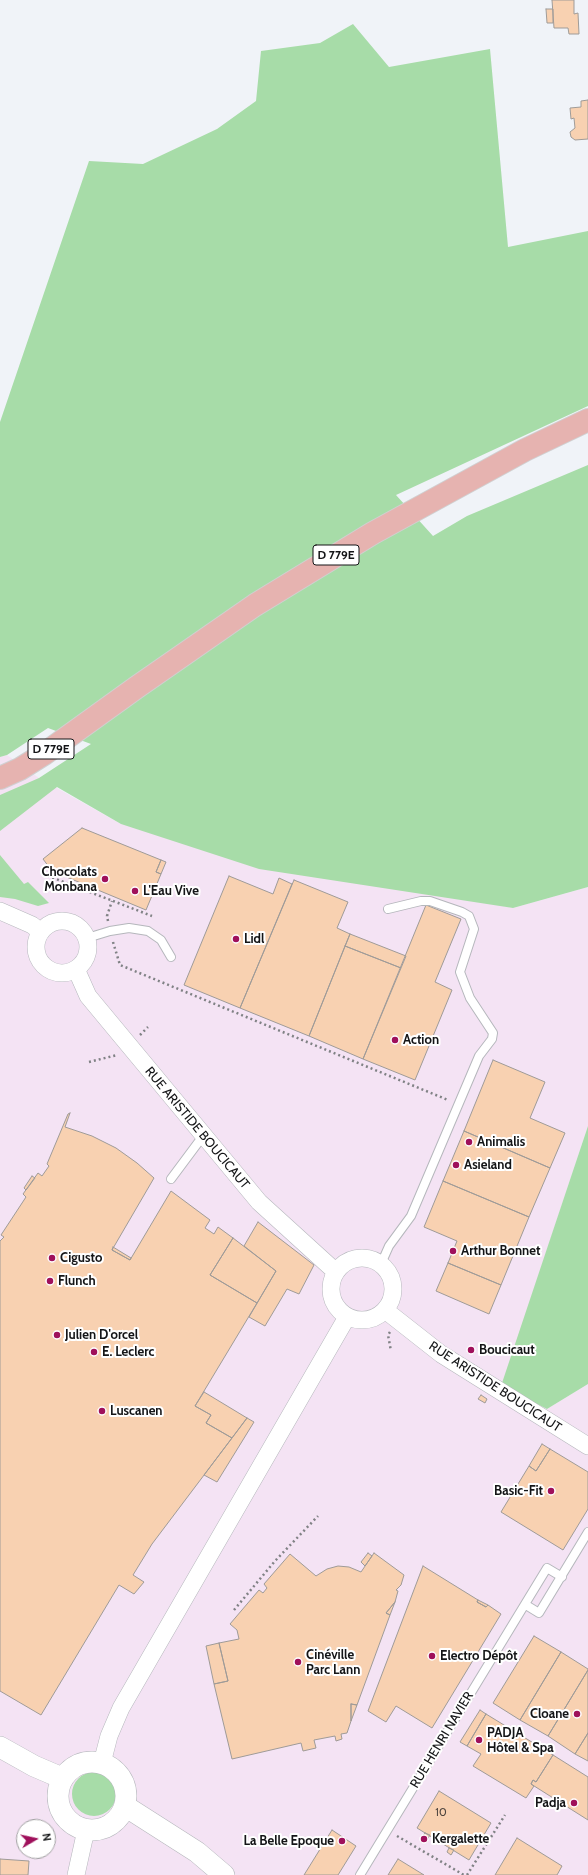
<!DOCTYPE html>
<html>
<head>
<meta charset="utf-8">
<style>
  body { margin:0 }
  #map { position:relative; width:588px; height:1875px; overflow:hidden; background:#f0f3f8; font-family:Cabin,sans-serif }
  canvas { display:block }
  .north { position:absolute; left:16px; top:1819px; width:40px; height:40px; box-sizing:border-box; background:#fff; border:1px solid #a1a1a2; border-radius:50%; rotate:81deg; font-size:11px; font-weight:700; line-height:16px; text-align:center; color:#141517 }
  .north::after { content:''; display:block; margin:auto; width:14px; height:18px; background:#9f105b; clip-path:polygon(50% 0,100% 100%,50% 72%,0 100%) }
</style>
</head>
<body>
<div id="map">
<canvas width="588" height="1875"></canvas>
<div class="north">N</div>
</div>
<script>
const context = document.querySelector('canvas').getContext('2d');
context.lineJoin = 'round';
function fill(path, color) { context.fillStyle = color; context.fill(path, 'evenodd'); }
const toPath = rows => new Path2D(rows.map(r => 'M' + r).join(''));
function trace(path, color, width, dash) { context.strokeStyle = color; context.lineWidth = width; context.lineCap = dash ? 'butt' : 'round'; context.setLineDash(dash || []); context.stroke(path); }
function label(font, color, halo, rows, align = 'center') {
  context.font = font + ' Cabin,sans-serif'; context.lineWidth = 4; context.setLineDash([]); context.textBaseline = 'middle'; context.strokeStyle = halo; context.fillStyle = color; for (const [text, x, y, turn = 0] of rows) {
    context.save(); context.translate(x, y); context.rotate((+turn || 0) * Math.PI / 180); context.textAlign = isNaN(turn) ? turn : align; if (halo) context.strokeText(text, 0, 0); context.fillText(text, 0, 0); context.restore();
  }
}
const commercial = toPath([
  [7,755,39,778,121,824,513,908,588,887,588,1126,502,1386,547,1409,588,1384,588,1875,0,1875,0,757],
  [24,1827,48,1827,48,1851,24,1851]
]);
const green = toPath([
  [353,24,389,67,490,49,508,247,588,231,588,406,396,495,433,536,467,516,588,465,588,887,513,908,259,869,121,824,57,787,0,831,0,795,39,778,91,744,48,728,7,755,0,757,0,422,89,161,143,164,217,129,256,101,261,51,320,43],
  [0,855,24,884,28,882,49,903,38,906,15,899,0,897],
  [588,1126,588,1384,547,1409,501,1386],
  '72 1794a22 22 0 1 1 44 0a22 22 0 1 1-44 0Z'
]);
const building = toPath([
  [552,0,574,0,574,14,578,13,579,34,569,34,568,28,554,28,552,0],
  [546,9,553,9,553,23,547,23,546,9],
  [588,100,588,139,575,140,571,137,570,132,575,128,574,118,571,119,570,108,581,107,581,101,588,100],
  [82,828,161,860,156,872,161,874,146,910,52,871,43,859,82,828],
  [161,860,166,862,161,874,156,872,161,860],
  [229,876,273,894,279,878,292,884,240,1008,184,985,229,876],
  [294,880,348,902,337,928,350,934,309,1036,240,1008,294,880],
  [426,905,461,919,435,982,452,990,415,1080,363,1059,426,905],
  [350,934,406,956,401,968,345,946,350,934],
  [345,946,401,968,363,1059,309,1036,345,946],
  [493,1060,545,1082,530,1118,565,1133,550,1168,464,1131,493,1060],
  [70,1113,65,1127,92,1136,116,1148,137,1163,154,1178,112,1250,130,1260,171,1191,210,1220,205,1228,214,1234,218,1227,233,1238,210,1275,257,1303,195,1406,211,1415,206,1423,232,1438,152,1544,133,1575,144,1582,134,1594,119,1585,41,1715,0,1691,0,1241,4,1237,1,1235,26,1197,23,1194,38,1173,42,1176,49,1166,47,1164,68,1114,70,1113],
  [464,1131,550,1168,529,1217,443,1181,464,1131],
  [32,1176,35,1178,26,1190,24,1188,32,1176],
  [443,1181,529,1217,501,1285,448,1263,457,1241,424,1227,443,1181],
  [258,1222,314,1265,299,1294,287,1289,265,1326,249,1317,276,1271,244,1246,258,1222],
  [233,1238,276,1271,257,1303,210,1275,233,1238],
  [113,1247,131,1258,130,1260,112,1250,113,1247],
  [448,1263,501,1285,489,1314,436,1291,448,1263],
  [204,1392,247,1418,232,1438,206,1423,211,1415,195,1406,204,1392],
  [481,1395,487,1399,485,1403,478,1399,481,1395],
  [247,1418,254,1422,217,1482,204,1475,247,1418],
  [542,1444,550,1449,536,1471,529,1466,542,1444],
  [550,1449,588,1472,588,1509,563,1550,501,1512,529,1466,536,1471,550,1449],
  [368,1553,372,1556,365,1566,361,1562,368,1553],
  [374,1553,404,1575,401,1585,396,1590,398,1591,395,1602,386,1613,390,1615,357,1705,351,1704,351,1721,347,1733,341,1734,342,1739,336,1741,335,1736,314,1740,316,1748,303,1751,301,1743,232,1759,214,1684,228,1681,219,1643,239,1639,237,1630,230,1624,259,1590,263,1593,267,1588,264,1584,290,1554,316,1576,327,1569,338,1566,349,1567,361,1572,374,1553],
  [423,1566,478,1600,477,1602,486,1607,488,1605,501,1614,432,1728,396,1706,386,1722,368,1711,423,1566],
  [478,1600,488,1605,486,1607,477,1602,478,1600],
  [395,1602,390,1615,386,1613,395,1602],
  [534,1636,561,1652,520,1720,493,1703,534,1636],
  [219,1643,228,1681,214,1684,206,1646,219,1643],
  [561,1652,588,1669,588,1670,548,1736,520,1720,561,1652],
  [588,1670,588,1733,575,1754,548,1736,588,1670],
  [351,1704,357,1705,351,1721,351,1704],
  [480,1710,486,1714,467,1746,460,1742,480,1710],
  [486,1714,553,1755,536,1782,533,1780,531,1784,534,1786,526,1798,473,1766,481,1754,467,1746,486,1714],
  [588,1733,588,1761,575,1754,588,1733],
  [553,1755,588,1777,588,1820,531,1784,533,1780,536,1782,553,1755],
  [439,1791,491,1823,469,1860,417,1828,439,1791],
  [332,1830,356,1846,338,1875,304,1875,332,1830],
  [425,1833,430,1835,427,1840,422,1837,425,1833],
  [517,1838,562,1866,557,1875,495,1875,517,1838],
  [449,1848,454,1850,451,1855,447,1852,449,1848],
  [0,1859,29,1861,28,1875,0,1875,0,1859],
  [398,1859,424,1875,388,1875,398,1859]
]);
const path = toPath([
  [43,874,152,916],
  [108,921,107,916,112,901],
  [113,942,120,965,448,1100],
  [140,1035,148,1027],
  [89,1062,117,1055],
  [390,1332,388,1335,391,1351],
  [234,1610,275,1561,318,1516],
  [397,1836,464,1875],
  [467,1875,505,1815]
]);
const service = toPath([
  [87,938,110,931,129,928,148,931,161,940,171,957],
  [171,1179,203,1136],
  [381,1264,389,1246,411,1216,479,1056,492,1039,493,1033,470,998,460,972,474,929,469,916,462,912,430,901,421,901,388,909],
  [526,1605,539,1613,588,1532],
  [360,1875,547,1568,562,1577]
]);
const minor = toPath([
  [0,911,32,925,41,932],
  '36 947a26 26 0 1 1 52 0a26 26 0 1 1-52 0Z',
  [76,969,88,996,259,1202,336,1272],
  '331 1289a31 31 0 1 1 62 0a31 31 0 1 1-62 0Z',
  [385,1310,441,1354,588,1446],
  [102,1763,109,1736,121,1708,347,1317],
  [76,1875,86,1830]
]);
const tertiary = toPath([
  [0,1747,34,1766,62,1778],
  '58 1796a34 34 0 1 1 68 0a34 34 0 1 1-68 0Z',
  [125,1806,197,1852,224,1875]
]);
const primary = toPath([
  [0,778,20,769,44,754,137,687,255,605,373,533,525,450,588,420]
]);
const markers = [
  [105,879,4,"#9f105b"],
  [135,891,4,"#9f105b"],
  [236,939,4,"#9f105b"],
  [395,1040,4,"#9f105b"],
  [469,1142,4,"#9f105b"],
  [456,1165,4,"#9f105b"],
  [453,1251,4,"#9f105b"],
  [52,1258,4,"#9f105b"],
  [50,1281,4,"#9f105b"],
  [57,1335,4,"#9f105b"],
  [471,1350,4,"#9f105b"],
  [94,1352,4,"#9f105b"],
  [102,1411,4,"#9f105b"],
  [551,1491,4,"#9f105b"],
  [432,1656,4,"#9f105b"],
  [298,1662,4,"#9f105b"],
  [577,1714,4,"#9f105b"],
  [479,1740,4,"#9f105b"],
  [574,1803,4,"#9f105b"],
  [424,1839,4,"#9f105b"],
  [342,1841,4,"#9f105b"]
];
const numberNames = [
  ["10",441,1813]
];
const shields = [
  [336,555,46],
  [51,749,46]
];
const shieldNames = [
  ["D 779E",336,555],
  ["D 779E",51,749]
];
const poiNames = [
  ["Chocolats",97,872,"right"],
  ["Monbana",97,887,"right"],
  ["L'Eau Vive",143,891],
  ["Lidl",244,939],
  ["Action",403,1040],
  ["Animalis",477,1142],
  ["Asieland",464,1165],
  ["Arthur Bonnet",461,1251],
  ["Cigusto",60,1258],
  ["Flunch",58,1281],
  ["Julien D'orcel",65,1335],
  ["Boucicaut",479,1350],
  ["E. Leclerc",102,1352],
  ["Luscanen",110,1411],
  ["Basic-Fit",543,1491,"right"],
  ["Cinéville",306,1655],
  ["Parc Lann",306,1670],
  ["Electro Dépôt",440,1656],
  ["Cloane",569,1714,"right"],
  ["PADJA",487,1733],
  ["Hôtel & Spa",487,1748],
  ["Padja",566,1803,"right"],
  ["Kergalette",432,1839],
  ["La Belle Epoque",334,1841,"right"]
];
const streetNames = [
  ["RUE ARISTIDE BOUCICAUT",197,1128,50],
  ["RUE ARISTIDE BOUCICAUT",495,1387,33],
  ["RUE HENRI NAVIER",442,1740,-59]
];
fill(commercial, '#f4e3f4');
fill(green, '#a7dca8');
fill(building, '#f8d1b1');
trace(building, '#9f9b98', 1);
trace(service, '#b5b7bc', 10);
trace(minor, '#b5b7bc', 18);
trace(tertiary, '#b5b7bc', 22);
trace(primary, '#d0d0d1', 24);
trace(path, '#808285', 2.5, [2, 3]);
trace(service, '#fff', 8);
trace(minor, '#fff', 17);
trace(tertiary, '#fff', 21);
trace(primary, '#e6b3b0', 22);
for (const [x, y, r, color] of markers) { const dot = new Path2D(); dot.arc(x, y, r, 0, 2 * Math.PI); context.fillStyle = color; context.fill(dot); trace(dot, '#fff', 1.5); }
label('11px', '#4d443e', null, numberNames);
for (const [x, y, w] of shields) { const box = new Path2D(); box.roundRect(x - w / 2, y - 10, w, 20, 3); context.fillStyle = '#fff'; context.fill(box); trace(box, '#141517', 1); }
label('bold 12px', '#141517', null, shieldNames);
label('bold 13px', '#141517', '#fff', poiNames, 'left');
label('13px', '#141517', '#fff', streetNames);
</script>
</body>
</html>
